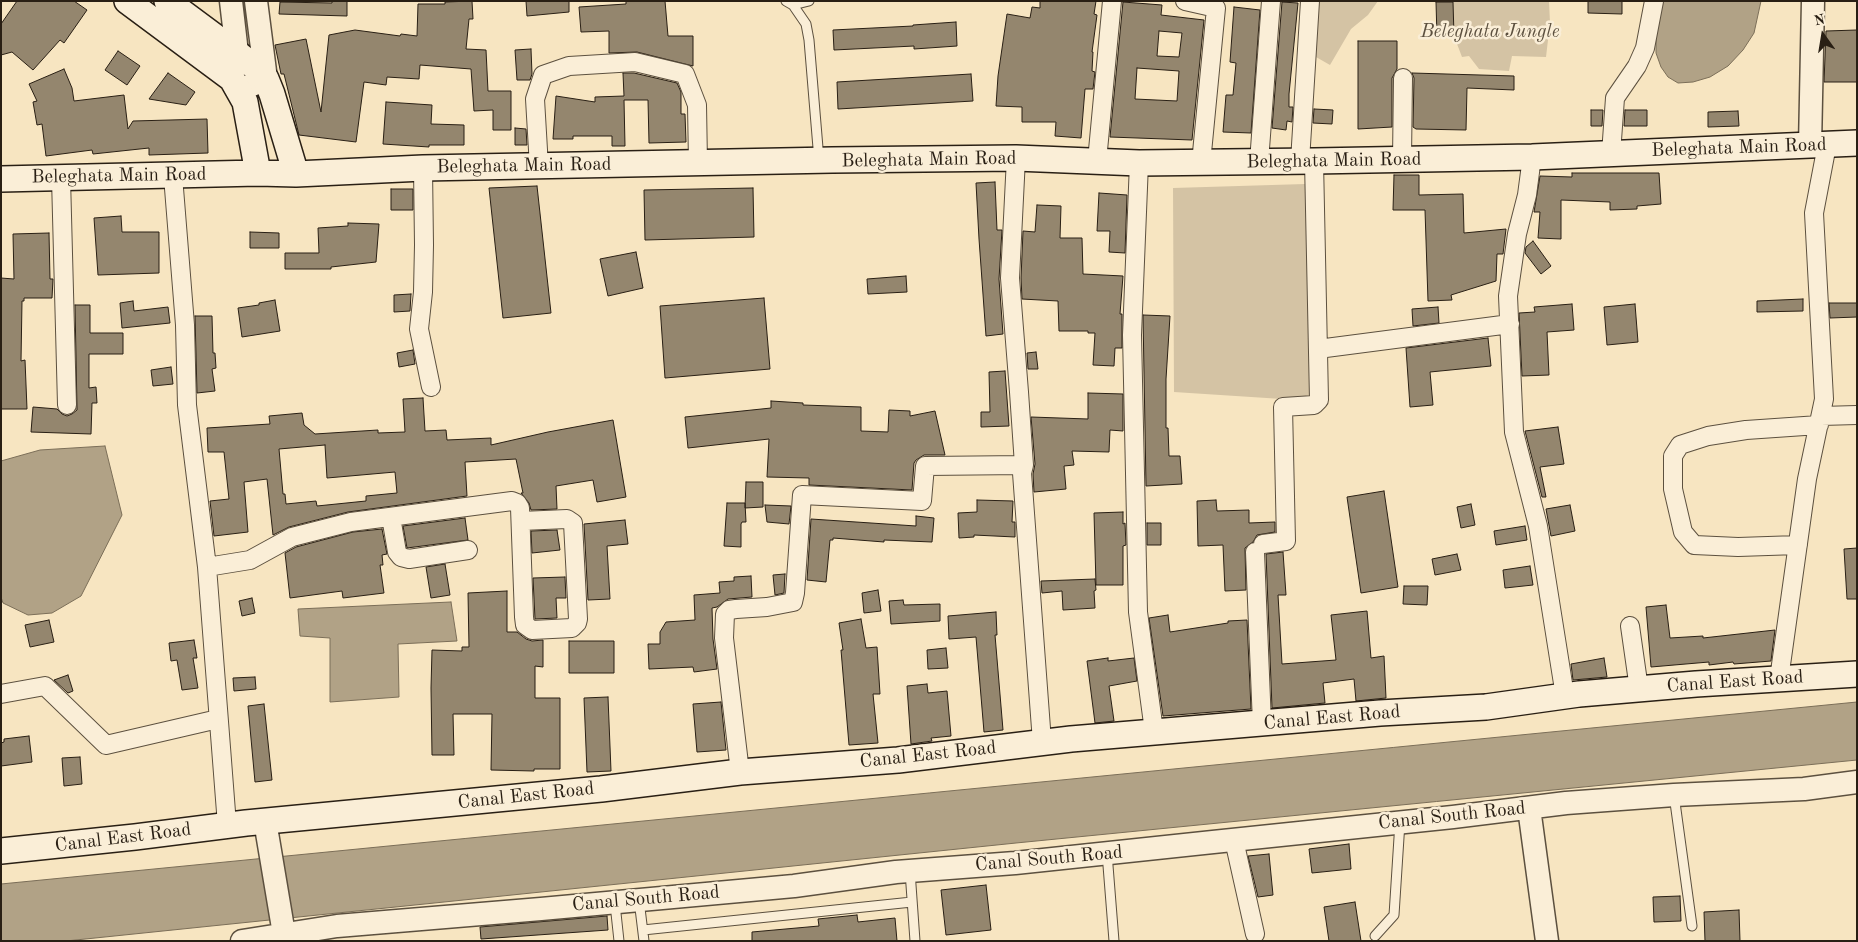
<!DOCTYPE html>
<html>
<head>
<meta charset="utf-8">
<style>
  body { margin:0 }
  #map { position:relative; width:1858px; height:942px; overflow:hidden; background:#f7e5c1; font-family:"Old Standard TT",serif }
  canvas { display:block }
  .frame { position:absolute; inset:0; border:2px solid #291f14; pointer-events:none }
  .north { position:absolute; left:1798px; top:10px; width:50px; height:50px; -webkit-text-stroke:4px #faeed7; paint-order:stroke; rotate:347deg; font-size:14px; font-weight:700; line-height:20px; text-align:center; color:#291f14 }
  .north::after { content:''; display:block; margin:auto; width:18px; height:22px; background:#291f14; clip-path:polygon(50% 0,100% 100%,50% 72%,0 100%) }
</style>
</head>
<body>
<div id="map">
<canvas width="1858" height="942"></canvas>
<div class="frame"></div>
<div class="north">N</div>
</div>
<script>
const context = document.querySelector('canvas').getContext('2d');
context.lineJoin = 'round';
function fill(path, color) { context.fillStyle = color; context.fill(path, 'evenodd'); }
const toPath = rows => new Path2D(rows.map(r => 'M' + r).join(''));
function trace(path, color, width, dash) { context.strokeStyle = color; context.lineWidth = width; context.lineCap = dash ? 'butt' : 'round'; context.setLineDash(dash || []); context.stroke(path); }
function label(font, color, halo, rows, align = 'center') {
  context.font = font + ' "Old Standard TT",serif'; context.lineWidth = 5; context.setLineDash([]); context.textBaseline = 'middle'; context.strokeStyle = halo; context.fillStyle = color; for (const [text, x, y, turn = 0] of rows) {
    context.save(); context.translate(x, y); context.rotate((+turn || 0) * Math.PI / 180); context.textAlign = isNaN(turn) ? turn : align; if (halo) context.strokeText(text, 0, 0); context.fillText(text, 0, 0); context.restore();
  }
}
const green = toPath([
  [1318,1,1378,1,1368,15,1351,29,1330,65,1316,57],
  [1451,1,1549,1,1550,23,1546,57,1512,56,1509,71,1479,69,1469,56,1462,57,1454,36,1453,2],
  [1305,184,1313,401,1174,392,1173,188]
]);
const water = toPath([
  [1661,1,1761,1,1754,33,1743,50,1728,66,1710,77,1693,82,1678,83,1668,77,1661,67,1656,53,1656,33,1661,1],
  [105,446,122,515,81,596,52,613,28,615,3,603,1,597,1,461,40,450,105,446],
  [451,602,457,641,398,644,399,697,330,702,330,638,300,636,298,609,451,602],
  [1857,702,1857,760,1016,843,66,941,1,941,1,884,1857,702]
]);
const building = toPath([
  [17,1,74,1,87,10,64,43,60,40,33,70,12,52,1,55,1,24,17,1],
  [332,1,347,1,347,16,279,14,280,2,332,3,332,1],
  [472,1,473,19,469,19,466,49,486,50,488,91,511,91,511,130,493,130,493,110,474,111,471,69,420,65,419,79,387,77,386,85,364,82,356,142,299,135,284,74,281,74,275,45,306,39,321,112,329,35,355,30,400,36,401,34,417,36,418,4,445,4,445,2,472,1],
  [526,1,569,1,569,12,527,16,526,1],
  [626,1,665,1,668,36,693,36,693,66,637,52,609,53,609,31,581,32,579,7,626,4,626,1],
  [1040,1,1096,1,1094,14,1097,15,1092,52,1093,52,1092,71,1095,72,1093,89,1085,89,1081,138,1055,136,1056,122,1022,122,1022,107,996,106,998,76,1007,14,1030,18,1032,7,1040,8,1040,1],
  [1588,1,1622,1,1622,14,1588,13,1588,1],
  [1123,2,1162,5,1161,15,1204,20,1192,140,1110,137,1123,2],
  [1159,31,1182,33,1179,57,1157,56,1159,31],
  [1137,68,1179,71,1177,101,1135,99,1137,68],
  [1282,2,1298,3,1289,94,1289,107,1293,107,1292,122,1287,121,1286,130,1272,128,1282,2],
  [1436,2,1453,2,1454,36,1437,37,1436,2],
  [1234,7,1260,10,1251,133,1223,132,1226,95,1233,95,1236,63,1230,62,1234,7],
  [956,22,957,46,914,49,914,46,834,50,833,30,913,26,913,25,956,22],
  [1857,30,1857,82,1824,82,1826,31,1857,30],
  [1358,41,1397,41,1397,69,1392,78,1392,127,1358,129,1358,41],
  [531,49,532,74,530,80,517,80,515,50,531,49],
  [118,51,140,66,127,85,105,70,118,51],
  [64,69,72,88,74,101,124,95,128,129,133,121,207,119,208,153,149,155,149,148,93,154,92,150,46,156,42,124,37,125,33,102,37,101,29,84,64,69],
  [168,73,195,92,186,105,149,99,168,73],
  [623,73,634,73,677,83,681,92,681,114,685,114,686,142,649,143,648,100,624,100,625,146,612,146,612,136,573,136,573,139,553,139,556,96,595,102,595,97,624,96,623,73],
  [1412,73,1514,76,1514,90,1467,88,1466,130,1416,129,1413,127,1414,78,1412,73],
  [971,74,973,101,838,109,837,82,971,74],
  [386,102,432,105,431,124,464,125,464,145,429,145,429,147,383,144,386,102],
  [1314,109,1333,110,1332,124,1313,123,1314,109],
  [1591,110,1603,110,1602,126,1591,126,1591,110],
  [1625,110,1647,110,1647,126,1624,126,1625,110],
  [1738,111,1739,126,1708,127,1708,112,1738,111],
  [515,128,526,129,527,145,515,145,515,128],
  [1572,173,1659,173,1661,204,1637,206,1637,209,1610,210,1610,202,1561,200,1561,239,1538,238,1540,212,1534,212,1540,176,1572,177,1572,173],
  [1394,175,1419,175,1419,195,1463,194,1464,233,1506,229,1503,254,1497,254,1496,281,1451,295,1452,300,1428,301,1425,210,1393,210,1394,175],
  [995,182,997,230,1002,230,999,279,1003,334,986,336,979,239,976,183,995,182],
  [537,186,551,313,503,318,489,188,537,186],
  [753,188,754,237,645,240,644,190,753,188],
  [391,189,413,189,413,210,391,210,391,189],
  [1099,193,1127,195,1125,253,1109,252,1110,231,1097,231,1099,193],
  [1037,205,1061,206,1060,238,1082,238,1083,274,1123,276,1120,314,1122,314,1122,348,1115,348,1114,366,1093,365,1095,333,1088,333,1088,331,1059,331,1058,301,1022,299,1021,278,1023,231,1035,232,1037,205],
  [121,216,122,232,159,232,159,273,98,275,94,218,121,216],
  [348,223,379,224,376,262,331,267,331,269,285,269,285,253,319,253,318,228,348,226,348,223],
  [250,232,279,233,279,248,250,248,250,232],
  [49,233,50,279,53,279,52,298,24,298,24,301,22,301,21,361,25,360,27,409,1,409,1,278,14,279,13,234,49,233],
  [1533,241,1551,266,1541,274,1525,253,1526,247,1533,241],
  [636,252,643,288,608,296,600,259,636,252],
  [906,276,907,292,868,294,867,279,906,276],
  [411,294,410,311,394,312,394,295,411,294],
  [764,298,770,369,665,378,660,306,764,298],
  [1803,299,1803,311,1757,312,1757,301,1803,299],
  [275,300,280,331,242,337,238,308,259,305,259,303,275,300],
  [133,301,134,311,168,307,170,323,122,328,120,303,133,301],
  [1829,303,1857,303,1857,317,1830,318,1829,303],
  [1572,304,1574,330,1547,332,1549,375,1522,376,1519,313,1535,312,1534,307,1572,304],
  [1635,304,1638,342,1607,345,1604,307,1635,304],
  [75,305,90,305,90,333,123,333,123,354,89,354,89,388,96,387,97,403,92,403,91,434,31,432,33,407,57,409,62,414,67,416,72,414,77,410,75,305],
  [1438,307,1439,323,1413,326,1412,309,1438,307],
  [1143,315,1170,316,1166,379,1166,428,1168,428,1169,456,1180,456,1182,484,1146,486,1143,315],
  [195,316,212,316,213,353,215,353,216,368,212,369,215,391,197,393,195,316],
  [1488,338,1491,366,1430,372,1433,405,1410,407,1406,348,1488,338],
  [413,350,415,364,399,367,397,353,413,350],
  [1036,352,1038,369,1028,369,1027,353,1036,352],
  [171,367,173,384,153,386,151,370,171,367],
  [1005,371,1009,426,981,427,981,412,990,412,989,372,1005,371],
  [1088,393,1123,394,1123,431,1110,430,1109,452,1072,451,1074,465,1064,466,1066,489,1034,492,1033,474,1035,464,1031,417,1088,419,1088,393],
  [423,398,425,431,446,430,447,440,491,438,491,445,548,432,613,420,626,497,597,502,593,480,556,486,557,509,531,510,529,503,521,493,523,493,516,459,465,462,467,496,348,512,289,527,273,535,267,479,244,482,248,532,214,536,210,501,229,499,224,452,208,452,207,428,270,424,269,416,302,413,304,425,315,434,378,430,378,433,405,432,403,399,423,398],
  [325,445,327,478,395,472,397,493,366,496,366,501,317,506,316,501,286,504,285,494,283,494,279,449,325,445],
  [771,401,803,403,803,405,861,407,861,431,888,432,889,410,910,411,910,416,935,411,945,455,924,455,916,460,914,463,912,490,809,485,809,478,767,477,769,439,688,448,685,417,771,408,771,401],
  [1558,427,1564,464,1540,467,1546,497,1542,497,1525,431,1558,427],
  [746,482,763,482,763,507,745,508,746,482],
  [1384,491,1398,587,1361,593,1347,497,1384,491],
  [977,500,1013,501,1012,522,1015,522,1015,537,974,535,974,537,959,538,958,513,977,512,977,500],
  [1216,500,1217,511,1249,510,1249,523,1275,522,1275,532,1257,535,1253,542,1245,548,1246,590,1225,591,1223,545,1198,546,1197,501,1216,500],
  [727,503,745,503,746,522,742,522,741,524,741,547,724,546,727,503],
  [1471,504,1475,525,1461,528,1457,507,1471,504],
  [765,505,791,506,789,524,767,522,765,505],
  [1570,505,1575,531,1551,536,1546,509,1570,505],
  [1123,512,1123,524,1125,523,1126,545,1123,546,1123,585,1096,585,1094,513,1123,512],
  [916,516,934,518,932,542,884,540,884,542,833,538,833,540,830,540,826,582,807,580,811,519,916,526,916,516],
  [465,518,468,540,407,548,403,526,465,518],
  [625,520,628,544,607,546,610,599,588,600,584,524,625,520],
  [1147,523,1161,523,1161,545,1147,545,1147,523],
  [1525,526,1527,540,1496,545,1494,531,1525,526],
  [382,529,387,554,382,555,383,565,380,565,384,593,343,598,342,591,290,598,285,553,296,547,353,532,382,529],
  [557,530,560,550,532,553,531,531,557,530],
  [1857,548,1857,599,1847,599,1844,549,1857,548],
  [1283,552,1286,595,1278,595,1282,664,1336,660,1331,615,1367,611,1371,658,1384,656,1386,698,1356,701,1354,679,1323,683,1325,703,1272,708,1266,554,1283,552],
  [1457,554,1461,570,1435,575,1432,559,1457,554],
  [445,564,450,595,431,598,426,567,445,564],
  [1530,566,1533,585,1505,588,1503,570,1530,566],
  [785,574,784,593,775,595,773,575,785,574],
  [751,576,752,597,728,599,717,607,712,608,713,639,717,669,694,672,693,667,649,669,648,644,660,644,660,632,666,622,695,620,694,595,720,593,719,582,734,581,734,577,751,576],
  [565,577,566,598,556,598,557,618,535,619,533,578,565,577],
  [1095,579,1096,590,1094,591,1095,608,1063,610,1062,591,1042,593,1041,581,1095,579],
  [1404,586,1428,586,1427,605,1403,604,1404,586],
  [878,590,881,611,864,613,862,593,878,590],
  [507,591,507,632,517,632,526,639,532,641,543,640,543,667,535,666,535,698,560,698,560,769,534,769,534,771,491,770,492,714,453,714,454,755,432,755,431,688,432,650,462,651,462,647,469,647,468,593,507,591],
  [252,598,255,613,242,616,239,601,252,598],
  [903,600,904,605,940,604,940,621,891,624,889,601,903,600],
  [1666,605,1670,638,1703,636,1703,638,1775,630,1771,661,1734,664,1733,662,1709,665,1709,662,1651,667,1646,607,1666,605],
  [996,612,997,635,995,635,1003,730,984,732,976,637,949,639,948,616,996,612],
  [1168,615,1170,632,1228,623,1228,621,1247,620,1251,709,1163,716,1149,618,1168,615],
  [861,619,866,648,877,647,880,694,873,694,878,743,849,745,841,650,843,650,839,623,861,619],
  [49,620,54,642,30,647,25,625,49,620],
  [194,640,197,658,193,658,198,688,182,690,177,660,171,661,169,643,194,640],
  [569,641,614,641,614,673,569,673,569,641],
  [946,648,948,668,928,669,927,650,946,648],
  [1108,658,1108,661,1134,658,1137,681,1109,686,1114,721,1095,723,1087,661,1108,658],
  [1604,658,1607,677,1573,680,1571,664,1604,658],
  [68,675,73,691,68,693,54,680,68,675],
  [255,677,256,689,234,691,233,678,255,677],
  [927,684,928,693,947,691,951,736,931,738,932,741,911,744,907,686,927,684],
  [608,697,611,771,587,772,584,698,608,697],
  [721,702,726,750,697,752,693,704,721,702],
  [264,704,272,780,255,782,248,706,264,704],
  [29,736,32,762,1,766,1,743,4,742,4,739,29,736],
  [80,757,82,784,64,786,62,758,80,757],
  [1349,844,1351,869,1312,873,1309,849,1349,844],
  [1269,854,1273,895,1258,897,1248,856,1269,854],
  [986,885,991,930,946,935,941,890,986,885],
  [1680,896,1681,921,1654,922,1653,897,1680,896],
  [1355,902,1361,941,1329,941,1324,907,1355,902],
  [1739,910,1740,941,1705,941,1704,912,1739,910],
  [857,915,858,922,895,918,897,941,752,941,752,932,819,926,818,919,857,915],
  [607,916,608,930,481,939,480,927,607,916]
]);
const service = toPath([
  [786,1,793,5,806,24,809,40,819,160],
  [793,5,809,1],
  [1674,795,1692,926],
  [1107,853,1114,941],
  [910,871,915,941],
  [639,900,644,941],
  [615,904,619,941],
  [643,930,912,902],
  [1375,936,1394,915,1400,822]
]);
const minor = toPath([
  [1185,1,1216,8,1201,163],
  [1611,154,1615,98,1637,66,1645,48,1654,1],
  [1532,157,1527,195,1517,234,1508,296,1514,432,1538,526,1565,696],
  [1016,158,1010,278,1019,392,1024,465,1022,473,1042,742],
  [1402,159,1403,78],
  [1097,161,1112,1],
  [1300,161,1310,1],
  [1259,162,1271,1],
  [1139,163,1132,335,1138,612,1154,731],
  [539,167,535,99,543,75,569,66,635,62,685,74,697,105,698,163],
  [423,168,424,245,423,292,419,329,431,387],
  [173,176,185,325,187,405,207,567,227,825],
  [61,178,67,405],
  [1318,349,1510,324],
  [1821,416,1857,415],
  [391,517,397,552,401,557,409,559,468,550],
  [1263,544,1286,541,1283,407,1314,405,1319,400,1314,161],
  [1798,545,1738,547,1694,545,1683,532,1673,489,1673,456,1680,445,1708,436,1746,430,1819,425],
  [1255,552,1262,724],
  [207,567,250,560,292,537,351,522,512,501,517,503,520,508,524,617,525,625,532,630,572,628,577,623,578,619,573,523,567,519,521,521],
  [1630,626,1639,689],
  [1779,679,1807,479,1824,399,1814,213,1827,145],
  [1,694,45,686,106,745,218,719],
  [740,772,724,638,725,614,729,610,736,609,767,607,793,602,795,593,802,495,922,501,925,466,1024,465],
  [1234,840,1255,934]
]);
const tertiary = toPath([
  [231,1,237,53,235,66],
  [240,90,266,79,256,1],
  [1810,146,1813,1],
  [1529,808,1547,941],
  [265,821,284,934],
  [242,941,337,926,541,909,794,886,896,872,1015,863,1213,842,1453,817,1566,803,1674,795,1804,789,1857,782]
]);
const secondary = toPath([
  [127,1,232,79,245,102,258,173],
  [167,1,237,53,256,68,266,79,272,94,296,174],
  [1,179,258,173,296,174,423,168,832,160,1016,158,1139,163,1314,161,1532,157,1857,143],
  [1,851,135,837,246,823,601,789,740,772,898,760,1071,739,1380,713,1486,707,1579,694,1696,684,1857,674]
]);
const parkNames = [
  ["Beleghata Jungle",1490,32]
];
const streetNames = [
  ["Beleghata Main Road",1739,148,-2],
  ["Beleghata Main Road",929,160,-1],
  ["Beleghata Main Road",1334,161,-1],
  ["Beleghata Main Road",524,166,-1],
  ["Beleghata Main Road",119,176,-1],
  ["Canal East Road",1735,682,-4],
  ["Canal East Road",1332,718,-5],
  ["Canal East Road",928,755,-6],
  ["Canal East Road",526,796,-6],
  ["Canal South Road",1452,816,-6],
  ["Canal East Road",123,838,-7],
  ["Canal South Road",1049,859,-5],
  ["Canal South Road",646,899,-5]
];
fill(green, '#d4c3a4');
fill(water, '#b1a286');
trace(water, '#7b6e58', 1);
fill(building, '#94866e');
trace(building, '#291f14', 1);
trace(service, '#5c503f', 11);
trace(minor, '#5c503f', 20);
trace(tertiary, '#5c503f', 25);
trace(secondary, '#291f14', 28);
trace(service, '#faeed7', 9);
trace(minor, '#faeed7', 18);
trace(tertiary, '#faeed7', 22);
trace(secondary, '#faeed7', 25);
label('italic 19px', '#5c503f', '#faeed7', parkNames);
label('19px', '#291f14', '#faeed7', streetNames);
</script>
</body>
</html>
